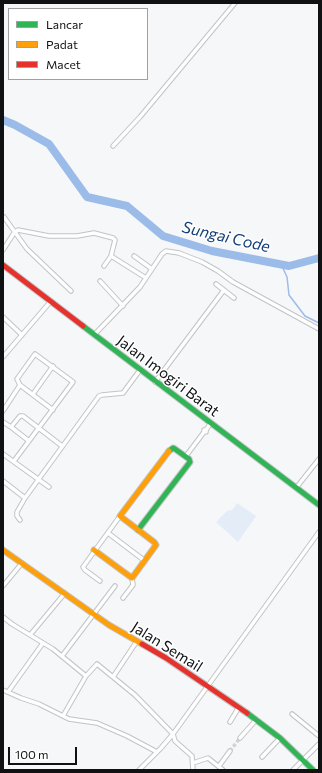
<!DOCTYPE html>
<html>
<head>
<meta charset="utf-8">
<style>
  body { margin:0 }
  #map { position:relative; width:322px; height:773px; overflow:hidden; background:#f5f7f9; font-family:Commissioner,sans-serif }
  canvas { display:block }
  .frame { position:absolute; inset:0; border:4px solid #101112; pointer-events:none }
  .legend { position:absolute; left:8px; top:8px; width:140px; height:72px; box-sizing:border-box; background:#fff; border:1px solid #9fa0a0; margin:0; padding:5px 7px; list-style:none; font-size:12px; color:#101112 }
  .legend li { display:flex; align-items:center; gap:8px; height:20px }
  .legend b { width:20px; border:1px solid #9fa0a0 }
  .scale { position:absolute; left:8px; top:747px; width:69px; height:18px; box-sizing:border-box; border:2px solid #101112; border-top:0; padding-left:5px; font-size:12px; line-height:14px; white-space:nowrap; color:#101112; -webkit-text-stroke:3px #fff; paint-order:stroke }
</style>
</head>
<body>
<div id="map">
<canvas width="322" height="773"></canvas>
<div class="frame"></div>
<ul class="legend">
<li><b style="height:5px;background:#30b455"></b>Lancar</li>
<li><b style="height:5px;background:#ff9f0a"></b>Padat</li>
<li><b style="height:5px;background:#e5322d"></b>Macet</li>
</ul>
<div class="scale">100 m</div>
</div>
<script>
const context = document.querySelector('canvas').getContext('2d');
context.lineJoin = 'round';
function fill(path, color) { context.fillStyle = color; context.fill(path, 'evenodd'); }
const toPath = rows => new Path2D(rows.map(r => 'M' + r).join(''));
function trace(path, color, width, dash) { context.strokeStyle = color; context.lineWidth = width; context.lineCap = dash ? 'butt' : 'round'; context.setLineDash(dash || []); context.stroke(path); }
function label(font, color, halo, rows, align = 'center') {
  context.font = font + ' Commissioner,sans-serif'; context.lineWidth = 3; context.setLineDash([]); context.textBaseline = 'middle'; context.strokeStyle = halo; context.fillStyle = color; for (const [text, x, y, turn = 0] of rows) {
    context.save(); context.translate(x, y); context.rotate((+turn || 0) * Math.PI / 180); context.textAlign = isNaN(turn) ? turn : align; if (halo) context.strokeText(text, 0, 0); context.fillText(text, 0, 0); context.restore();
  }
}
const green = toPath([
  [237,503,256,516,238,542,216,522,227,511,232,510]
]);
const stream = toPath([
  [281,264,287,277,289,295,305,316,319,323]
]);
const river = toPath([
  [3,120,15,125,49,144,87,197,127,206,163,236,212,251,289,266,319,258]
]);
const streetTunnel = toPath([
  [230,751,240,738]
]);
const street = toPath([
  [113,146,140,117,235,3],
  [4,217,27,249,71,291],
  [3,250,14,233,18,230,49,236,77,236,94,233,113,238,115,240,111,256,104,266],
  [111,256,146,278],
  [134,256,152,269],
  [100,281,123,306],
  [216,284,234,298],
  [3,317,22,335],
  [94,335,140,287,162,254,166,251,179,253,202,262,218,271,233,282,319,329],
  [3,357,51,301],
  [155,382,224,290],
  [20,385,53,410],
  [33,394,53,366],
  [3,411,20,385,17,379,35,354,73,382,14,461],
  [3,422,11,427],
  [206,430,206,432,204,432,204,430,206,430,210,424],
  [29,441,11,427,20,416,23,416,62,446],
  [3,454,49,487],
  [186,456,204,432],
  [3,481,25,498],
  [296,488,319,459],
  [20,520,17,516,17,512,25,498,99,396,102,395,123,393,140,370],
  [108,533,145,561],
  [100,581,85,570,83,567,120,516],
  [3,586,22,563],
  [123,598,133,585,132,578],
  [3,617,12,624,53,649,86,676,97,664,135,695,173,734,175,741,192,756,193,770],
  [30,635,65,593],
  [62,656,115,586],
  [113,677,137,641],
  [3,690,21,698,39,704,69,719,97,723,127,736,157,752],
  [8,692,43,643],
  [292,714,319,736],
  [63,716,86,676],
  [230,722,239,707],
  [240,738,256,720],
  [262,757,280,738],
  [193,763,208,758,223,770],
  [219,766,230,751],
  [139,770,161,748,173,734,319,532],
  [293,770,319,744]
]);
const fast = toPath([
  [83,326,319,505],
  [138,530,190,462,189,459,175,449,173,448,169,451],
  [247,713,280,738,313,770]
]);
const slow = toPath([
  [3,550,109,625,142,644],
  [94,550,132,578,156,545,154,542,120,516,169,451]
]);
const jam = toPath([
  [3,265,83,326],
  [142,644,166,658,247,713]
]);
const streetNames = [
  ["Jalan Imogiri Barat",168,376,37],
  ["Jalan Semail",167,647,32]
];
const waterNames = [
  ["Sungai Code",226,237,13]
];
fill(green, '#e4ecf7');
trace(stream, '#9bbce9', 1.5);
trace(river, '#9bbce9', 8);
trace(streetTunnel, '#d3d4d6', 3.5, [3.5, 2]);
trace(street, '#c2c4c5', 5.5);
trace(fast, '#c2c4c5', 7);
trace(slow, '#c2c4c5', 7);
trace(jam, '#c2c4c5', 7);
trace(street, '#fefefe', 3.5);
trace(fast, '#30b455', 5);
trace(slow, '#ff9f0a', 5);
trace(jam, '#e5322d', 5);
label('15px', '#101112', '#fff', streetNames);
label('italic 16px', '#123d77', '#fff', waterNames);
</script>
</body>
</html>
